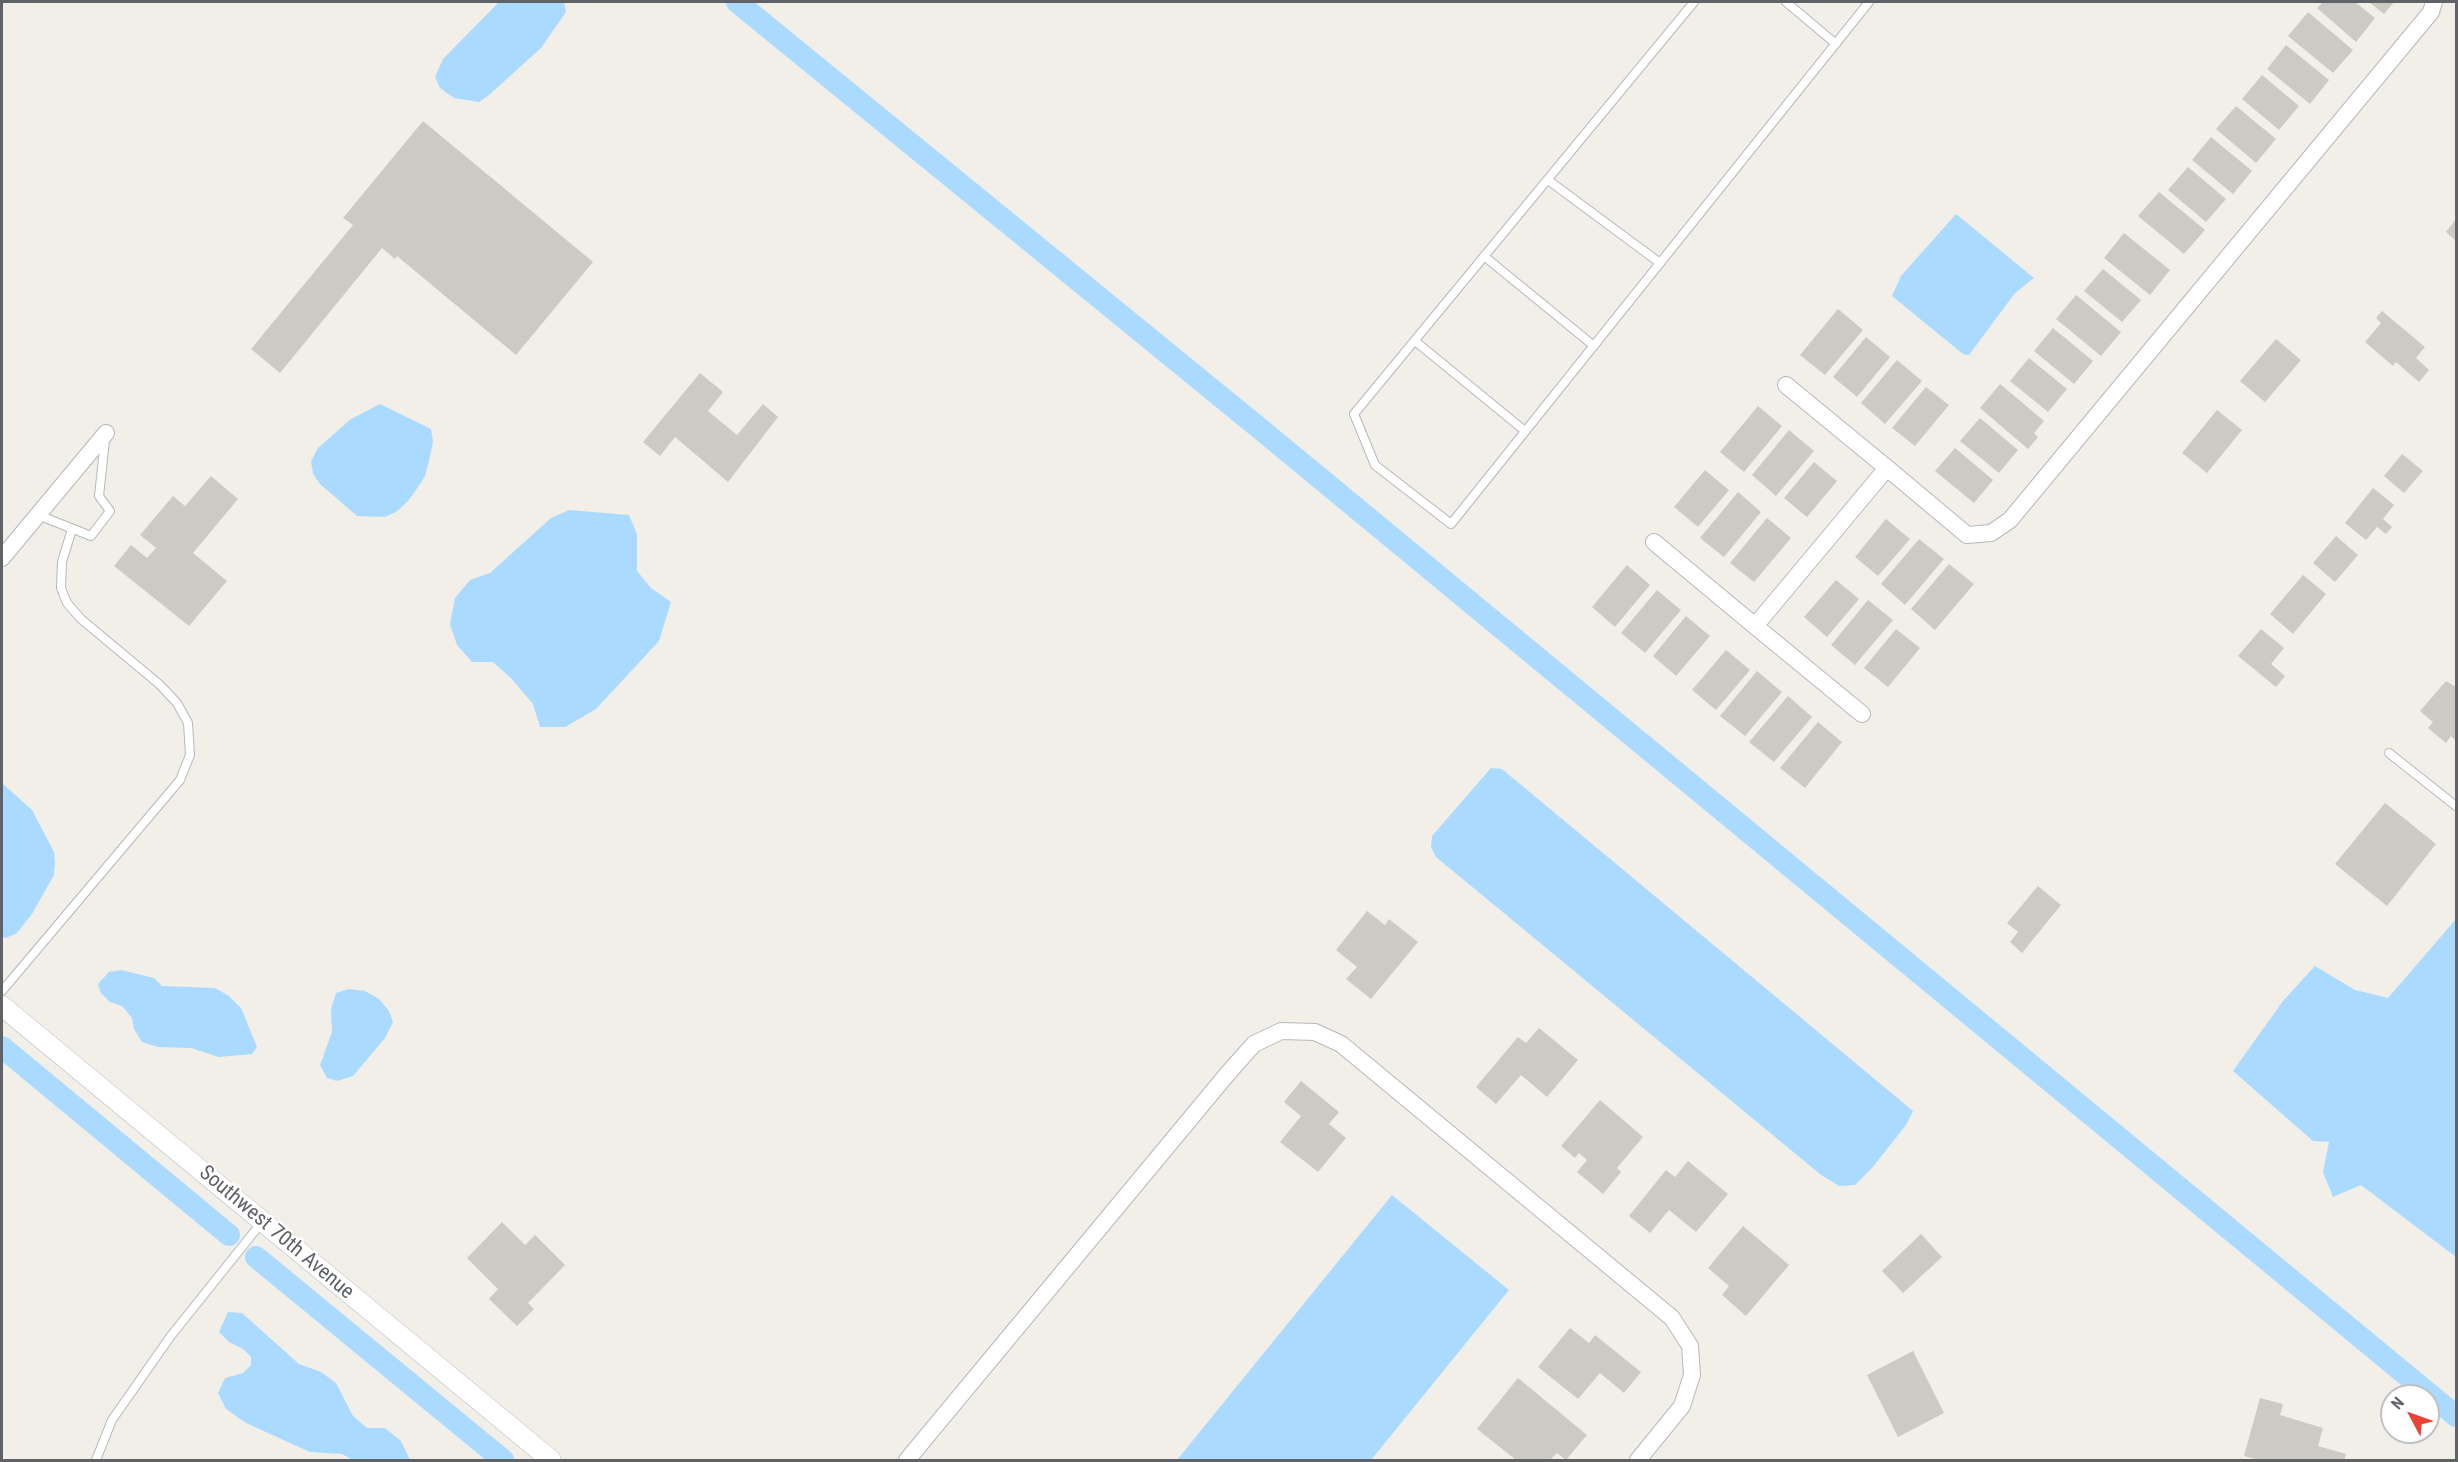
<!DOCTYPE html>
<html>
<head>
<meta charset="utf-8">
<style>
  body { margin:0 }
  #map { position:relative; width:2458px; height:1462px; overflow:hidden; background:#f1efe8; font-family:"Roboto Condensed",sans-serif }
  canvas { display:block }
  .frame { position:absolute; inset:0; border:3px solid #5f6368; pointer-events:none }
  .north { position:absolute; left:2380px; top:1384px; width:60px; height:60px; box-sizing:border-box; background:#fff; border:2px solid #bfc1c3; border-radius:50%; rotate:311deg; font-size:16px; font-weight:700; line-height:24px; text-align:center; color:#5f6368 }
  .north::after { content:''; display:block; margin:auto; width:21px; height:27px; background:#ea4335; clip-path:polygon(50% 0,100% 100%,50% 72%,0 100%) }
</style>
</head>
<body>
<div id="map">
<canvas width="2458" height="1462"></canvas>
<div class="frame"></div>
<div class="north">N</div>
</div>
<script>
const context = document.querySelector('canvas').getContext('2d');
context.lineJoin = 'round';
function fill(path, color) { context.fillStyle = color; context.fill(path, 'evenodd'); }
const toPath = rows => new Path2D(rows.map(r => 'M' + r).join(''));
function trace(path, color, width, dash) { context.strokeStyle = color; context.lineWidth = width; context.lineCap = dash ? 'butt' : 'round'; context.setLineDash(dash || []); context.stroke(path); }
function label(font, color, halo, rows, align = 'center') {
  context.font = font + ' "Roboto Condensed",sans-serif'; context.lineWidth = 5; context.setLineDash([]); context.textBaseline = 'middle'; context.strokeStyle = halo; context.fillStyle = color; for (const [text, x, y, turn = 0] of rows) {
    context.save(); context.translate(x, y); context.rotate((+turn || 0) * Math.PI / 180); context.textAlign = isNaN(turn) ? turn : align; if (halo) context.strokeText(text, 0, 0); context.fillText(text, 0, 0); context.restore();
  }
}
const water = toPath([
  [499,2,564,2,566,12,541,48,489,95,479,102,454,98,440,88,435,77,443,59],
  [1956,214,2034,278,2015,293,1969,355,1963,354,1892,296,1901,276],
  [380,404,431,429,433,442,429,461,425,476,418,487,408,501,396,512,384,517,357,516,320,484,313,474,311,461,318,448,351,419],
  [569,510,629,515,637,534,637,571,651,588,671,602,659,641,596,709,565,727,540,727,533,704,512,679,493,662,472,662,457,645,450,624,455,598,470,580,490,573,551,518],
  [1491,768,1502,769,1913,1111,1906,1125,1872,1168,1855,1185,1839,1186,1820,1174,1436,857,1431,847,1432,836],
  [2,783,32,810,54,852,55,862,54,875,32,914,16,934,5,938,2,936],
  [2456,919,2456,1257,2361,1185,2333,1197,2323,1172,2329,1142,2313,1141,2233,1071,2283,1001,2315,966,2355,990,2388,998],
  [121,970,154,978,162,986,215,988,229,996,241,1008,257,1047,252,1054,219,1057,191,1048,158,1047,142,1042,134,1029,132,1018,122,1006,110,1002,101,993,98,984,109,972],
  [349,989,365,991,379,999,389,1011,393,1022,385,1038,353,1076,337,1081,327,1078,320,1065,332,1032,331,1009,336,993],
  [1392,1195,1509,1290,1371,1460,1177,1460],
  [228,1312,242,1313,299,1364,321,1372,336,1383,353,1416,367,1428,385,1428,401,1441,410,1460,353,1460,342,1454,310,1452,246,1423,226,1409,218,1393,225,1378,243,1373,251,1365,251,1357,243,1349,229,1342,219,1332]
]);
const canal = toPath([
  [737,2,1264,432,2456,1416],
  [2,1047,229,1235],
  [256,1257,503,1460]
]);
const building = toPath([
  [2323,2,2355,2,2375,18,2356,42,2317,8],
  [2369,2,2394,2,2384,14],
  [2308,12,2353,50,2333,73,2288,36],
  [2286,45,2329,80,2310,104,2267,69],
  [2262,75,2299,106,2279,130,2242,99],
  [2236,106,2276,139,2256,163,2216,129],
  [423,121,593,262,516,355,397,256,395,259,382,248,280,373,251,349,353,225,343,218],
  [2211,137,2252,171,2233,194,2192,160],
  [2188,167,2226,199,2206,222,2168,190],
  [2159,192,2205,230,2184,254,2138,216],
  [2456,219,2456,241,2446,232],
  [2124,233,2170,270,2150,295,2104,258],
  [2103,269,2141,300,2122,322,2084,291],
  [2076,295,2121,332,2101,356,2056,319],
  [1838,309,1863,330,1825,375,1800,355],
  [2382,311,2425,347,2416,358,2429,370,2419,382,2396,362,2393,366,2365,342,2381,323,2376,318],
  [2053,328,2093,361,2074,384,2034,351],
  [1866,337,1890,357,1857,397,1833,377],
  [2276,339,2301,360,2265,402,2240,381],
  [2029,358,2067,389,2048,412,2010,381],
  [1897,360,1922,381,1885,424,1861,403],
  [700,373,723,392,708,411,737,435,763,404,778,417,728,482,675,437,660,456,643,442],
  [2000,384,2044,421,2034,433,2038,437,2028,449,1980,408],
  [1926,387,1949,405,1915,446,1892,428],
  [1758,406,1782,426,1744,472,1720,452],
  [2217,410,2242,430,2207,473,2182,453],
  [1980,418,2018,450,1999,473,1960,441],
  [1789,430,1814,451,1776,496,1752,475],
  [1955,448,1993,480,1974,503,1935,471],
  [2402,454,2423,471,2404,493,2384,476],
  [1814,462,1837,481,1807,517,1784,498],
  [1705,470,1729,490,1698,527,1674,507],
  [211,476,238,499,193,553,227,581,189,626,114,566,131,545,147,558,156,548,140,535,173,496,185,506],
  [2373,488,2394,505,2383,519,2392,527,2386,534,2377,527,2366,540,2345,523],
  [1738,492,1761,512,1724,557,1700,538],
  [1767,518,1791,538,1754,582,1730,563],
  [1886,519,1910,539,1878,576,1855,557],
  [2336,536,2358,555,2335,582,2313,563],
  [1919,539,1944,559,1905,605,1881,584],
  [1949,564,1974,584,1935,630,1911,609],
  [1627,565,1650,585,1615,627,1592,607],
  [2303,575,2326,594,2293,634,2270,614],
  [1836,580,1859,599,1827,637,1804,617],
  [1657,590,1681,610,1645,653,1621,633],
  [1868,600,1893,620,1855,665,1831,645],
  [1686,616,1710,636,1676,676,1653,656],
  [1896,629,1920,648,1888,687,1864,668],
  [2261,629,2284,648,2271,664,2285,676,2276,687,2238,656],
  [1726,650,1750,670,1716,710,1692,690],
  [1757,671,1782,692,1745,736,1720,716],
  [2446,681,2456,687,2456,741,2451,736,2446,743,2428,728,2433,722,2420,711],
  [1788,696,1812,717,1774,762,1749,742],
  [1818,722,1842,742,1805,788,1780,768],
  [2385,803,2436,844,2387,906,2335,864],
  [2038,886,2061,905,2022,953,2010,942,2018,932,2007,923],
  [1367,911,1385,925,1389,919,1418,942,1371,999,1346,979,1357,967,1336,950],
  [1539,1028,1578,1060,1547,1097,1521,1075,1496,1104,1476,1087,1518,1037,1526,1043],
  [1301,1081,1339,1112,1329,1124,1346,1138,1318,1172,1280,1142,1301,1116,1284,1102],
  [1600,1100,1643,1137,1617,1168,1621,1172,1603,1194,1577,1172,1587,1160,1579,1153,1575,1158,1561,1146],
  [1688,1161,1728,1194,1696,1232,1669,1210,1650,1233,1629,1216,1666,1170,1675,1177],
  [502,1222,525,1245,535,1235,565,1265,528,1303,534,1309,517,1326,489,1299,498,1289,467,1258],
  [1743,1226,1789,1265,1746,1316,1722,1295,1729,1286,1708,1268],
  [1921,1234,1942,1257,1903,1293,1882,1271],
  [1570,1328,1589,1343,1595,1335,1641,1372,1624,1393,1600,1373,1578,1399,1538,1367],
  [1913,1351,1944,1413,1898,1437,1867,1375],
  [1518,1378,1587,1435,1566,1460,1557,1453,1550,1460,1516,1460,1477,1429],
  [2260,1398,2283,1404,2280,1415,2323,1428,2318,1446,2346,1454,2344,1460,2260,1460,2244,1456]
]);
const service = toPath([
  [1694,2,1354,414,1375,465,1451,524,1869,2],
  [1786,2,1836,44],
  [1548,180,1660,263],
  [1484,256,1594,346],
  [1415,341,1525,431],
  [38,515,91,536,110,511,99,496,105,440],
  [2389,753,2456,806],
  [2,991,180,780,190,755,188,723,177,703,159,684,81,619,67,603,61,588,62,562,72,529],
  [96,1460,112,1420,170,1337,262,1222]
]);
const minor = toPath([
  [1786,385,1887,468],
  [1654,542,1755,626,1887,468,1967,535,1991,533,2010,520,2431,12,2434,2],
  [2,558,106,433],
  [1755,626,1862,714],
  [907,1460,1229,1072,1254,1044,1281,1031,1315,1032,1341,1044,1672,1318,1690,1346,1692,1375,1682,1406,1638,1460]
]);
const tertiary = toPath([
  [2,1006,551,1460]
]);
const streetNames = [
  ["Southwest 70th Avenue",276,1233,40]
];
fill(water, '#aadaff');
trace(canal, '#aadaff', 22);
fill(building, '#cccac5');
trace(service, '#b5b8bc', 10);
trace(minor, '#b5b8bc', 18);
trace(tertiary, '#b5b8bc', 21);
trace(service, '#fff', 8);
trace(minor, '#fff', 16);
trace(tertiary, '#fff', 20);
label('21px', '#5f6368', '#fff', streetNames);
</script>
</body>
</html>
